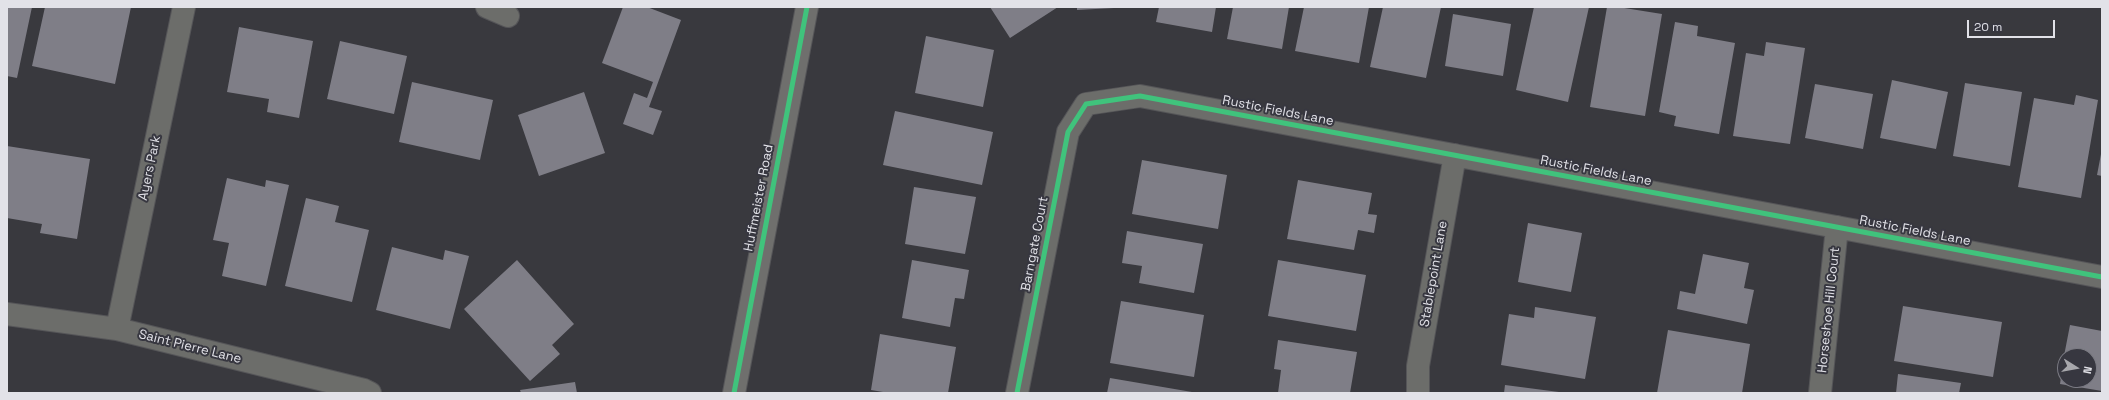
<!DOCTYPE html>
<html>
<head>
<meta charset="utf-8">
<style>
  body { margin:0 }
  #map { position:relative; width:2109px; height:400px; overflow:hidden; background:#39393e; font-family:"Space Grotesk",sans-serif }
  canvas { display:block }
  .frame { position:absolute; inset:0; border:8px solid #e2e2e8; pointer-events:none }
  .north { position:absolute; left:2057px; top:348px; width:40px; height:40px; box-sizing:border-box; background:#373740; border:1px solid #7b7b83; border-radius:50%; rotate:101deg; font-size:11px; font-weight:700; line-height:16px; text-align:center; color:#e2e2e8 }
  .north::after { content:''; display:block; margin:auto; width:14px; height:18px; background:#a7a7ac; clip-path:polygon(50% 0,100% 100%,50% 72%,0 100%) }
  .scale { position:absolute; left:1967px; top:20px; width:88px; height:18px; box-sizing:border-box; border:2px solid #e2e2e8; border-top:0; padding-left:5px; font-size:12px; line-height:14px; white-space:nowrap; color:#e2e2e8; -webkit-text-stroke:3px #373740; paint-order:stroke }
</style>
</head>
<body>
<div id="map">
<canvas width="2109" height="400"></canvas>
<div class="frame"></div>
<div class="north">N</div>
<div class="scale">20 m</div>
</div>
<script>
const context = document.querySelector('canvas').getContext('2d');
context.lineJoin = 'round';
function fill(path, color) { context.fillStyle = color; context.fill(path, 'evenodd'); }
const toPath = rows => new Path2D(rows.map(r => 'M' + r).join(''));
function trace(path, color, width, dash) { context.strokeStyle = color; context.lineWidth = width; context.lineCap = dash ? 'butt' : 'round'; context.setLineDash(dash || []); context.stroke(path); }
function label(font, color, halo, rows, align = 'center') {
  context.font = font + ' "Space Grotesk",sans-serif'; context.lineWidth = 4; context.setLineDash([]); context.textBaseline = 'middle'; context.strokeStyle = halo; context.fillStyle = color; for (const [text, x, y, turn = 0] of rows) {
    context.save(); context.translate(x, y); context.rotate((+turn || 0) * Math.PI / 180); context.textAlign = isNaN(turn) ? turn : align; if (halo) context.strokeText(text, 0, 0); context.fillText(text, 0, 0); context.restore();
  }
}
const building = toPath([
  [7,7,32,7,17,78,7,76],
  [45,7,131,7,115,84,32,66],
  [623,7,647,7,681,20,649,107,662,111,653,135,623,124,634,93,647,98,653,82,602,63],
  [990,7,1058,7,1010,38],
  [1077,7,1114,7,1114,8,1077,10],
  [1159,7,1216,7,1212,32,1156,22],
  [1233,7,1289,7,1282,49,1227,39],
  [1304,7,1369,7,1359,63,1295,51],
  [1383,7,1441,7,1426,78,1370,67],
  [1534,7,1589,7,1568,102,1516,90],
  [1607,7,1618,7,1662,14,1645,116,1590,107],
  [1453,14,1511,24,1503,76,1445,66],
  [1675,22,1698,26,1697,36,1735,43,1719,134,1674,126,1676,116,1659,112],
  [239,27,313,41,299,118,267,112,269,99,227,92],
  [926,36,994,50,983,107,915,93],
  [340,41,407,56,394,114,327,99],
  [1766,42,1805,48,1790,144,1733,136,1746,53,1764,56],
  [1892,80,1948,92,1936,149,1880,138],
  [412,82,493,100,480,160,399,142],
  [1965,83,2022,92,2010,166,1953,156],
  [1815,84,1873,94,1863,149,1805,138],
  [584,92,605,153,539,176,518,115],
  [2076,95,2098,100,2081,198,2018,187,2034,98,2074,105],
  [895,111,993,132,982,185,883,165],
  [7,146,90,159,77,239,40,233,42,224,7,218],
  [2101,154,2102,154,2102,176,2097,175],
  [1142,160,1227,175,1218,229,1132,214],
  [227,178,265,187,266,180,289,185,266,286,222,276,229,243,213,240],
  [1298,180,1372,193,1368,214,1377,215,1374,233,1358,230,1354,250,1287,239],
  [914,187,976,197,965,254,905,244],
  [306,198,339,206,335,222,369,230,352,302,285,286],
  [1528,223,1582,233,1571,292,1518,282],
  [1127,231,1203,244,1194,293,1139,283,1142,266,1122,263],
  [392,247,443,260,445,250,469,256,450,329,376,310],
  [1703,254,1749,263,1744,288,1754,290,1747,324,1677,309,1680,291,1695,294],
  [517,260,574,324,552,345,560,354,530,381,464,309],
  [912,260,969,270,964,299,955,298,950,327,902,318],
  [1278,260,1366,275,1356,331,1268,316],
  [1121,301,1204,315,1194,377,1110,363],
  [1903,306,2002,322,1993,377,1894,361],
  [1535,307,1596,317,1585,379,1501,365,1509,314,1534,318],
  [2070,325,2102,331,2102,391,2060,384,2064,358,2065,380,2089,380,2089,356,2064,356],
  [1668,330,1750,344,1742,393,1657,393],
  [880,334,956,347,948,393,889,393,871,390],
  [1278,340,1357,352,1350,393,1278,393,1281,370,1274,369],
  [1898,374,1961,383,1959,393,1896,393],
  [1110,378,1192,392,1192,393,1107,393],
  [575,382,577,393,521,393,520,390],
  [1505,385,1559,392,1559,393,1504,393]
]);
const street = toPath([
  [487,7,508,16],
  [7,314,117,329,364,390,370,393],
  [117,329,184,7],
  [1017,393,1068,132,1086,104,1140,96,2102,277],
  [1418,393,1418,366,1455,155],
  [1820,393,1837,227]
]);
const secondary = toPath([
  [734,393,807,7]
]);
const cycleway = toPath([
  [734,393,807,7],
  [1017,393,1068,132,1086,104,1140,96,2102,277]
]);
const streetNames = [
  ["Rustic Fields Lane",1278,111,11],
  ["Ayers Park",150,168,-78],
  ["Rustic Fields Lane",1596,171,11],
  ["Huffmeister Road",759,198,-79],
  ["Rustic Fields Lane",1915,231,11],
  ["Barngate Court",1035,244,-79],
  ["Stablepoint Lane",1434,274,-80],
  ["Horseshoe Hill Court",1829,310,-84],
  ["Saint Pierre Lane",190,347,14]
];
fill(building, '#7f7e87');
trace(street, '#555558', 24);
trace(secondary, '#555558', 24);
trace(street, '#6c6d6a', 22);
trace(secondary, '#6f6f6d', 22);
trace(cycleway, '#40c37c', 5);
label('13px', '#e2e2e8', '#373740', streetNames);
</script>
</body>
</html>
